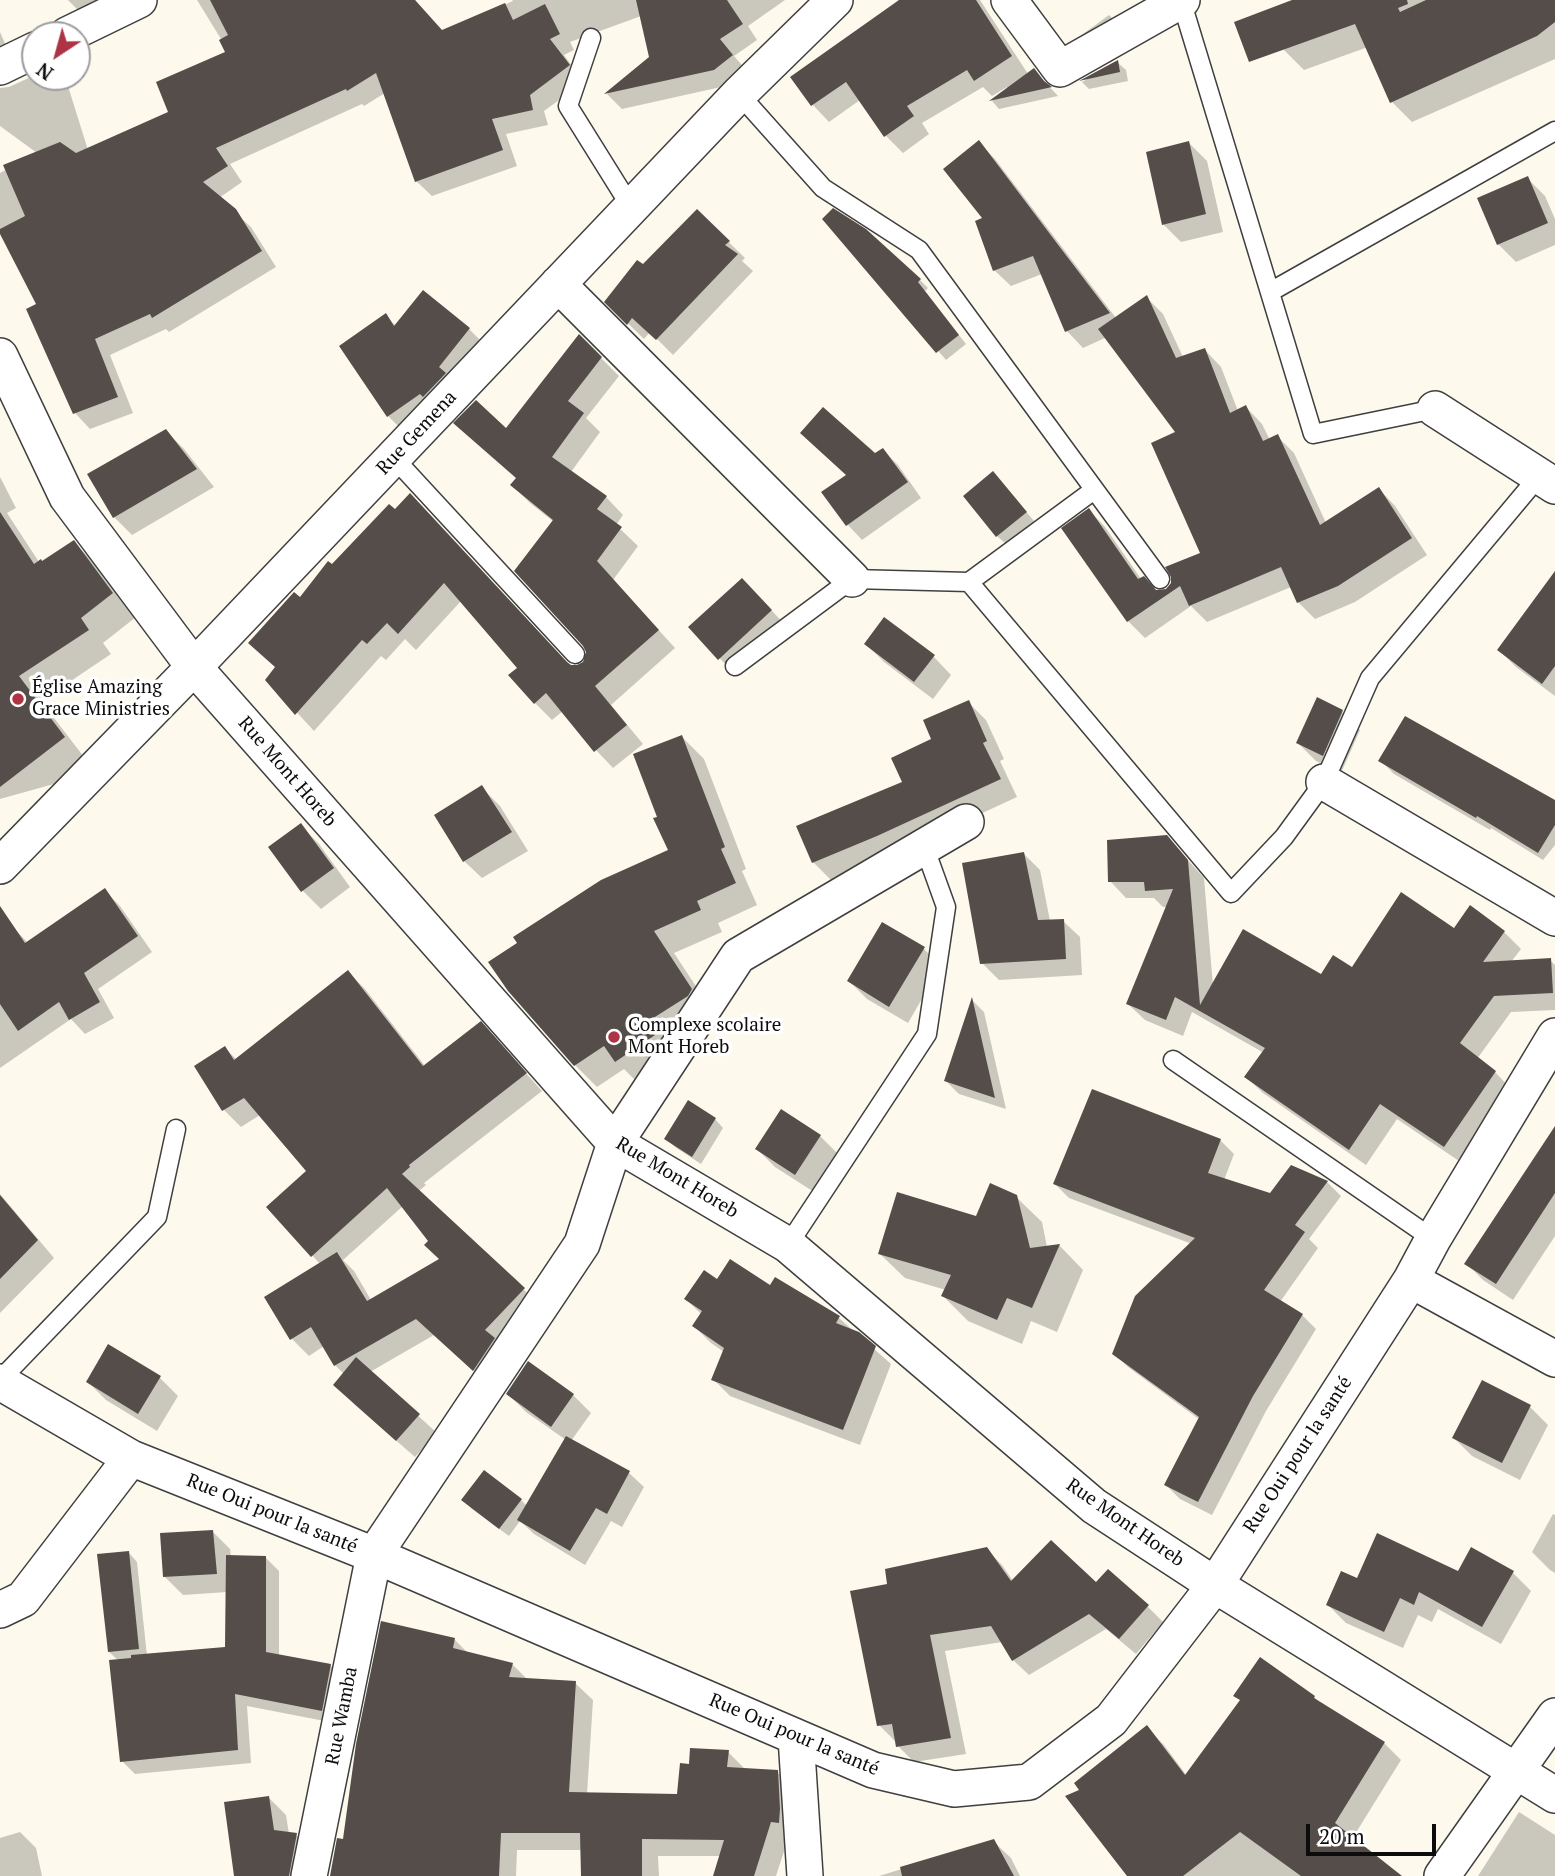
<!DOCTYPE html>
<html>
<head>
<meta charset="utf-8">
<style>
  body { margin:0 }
  #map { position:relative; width:1555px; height:1876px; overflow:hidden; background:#fdf9ed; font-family:"PT Serif",serif }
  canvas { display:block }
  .north { position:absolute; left:21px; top:21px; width:70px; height:70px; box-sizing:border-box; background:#fff; border:2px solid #9e9e9e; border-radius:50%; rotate:216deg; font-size:19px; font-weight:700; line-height:28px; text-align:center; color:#0c0c0c }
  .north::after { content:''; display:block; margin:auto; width:24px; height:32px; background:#ad3345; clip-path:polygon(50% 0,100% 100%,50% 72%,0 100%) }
  .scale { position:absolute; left:1306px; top:1824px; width:130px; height:32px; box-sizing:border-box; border:4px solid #0c0c0c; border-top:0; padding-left:9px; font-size:21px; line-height:24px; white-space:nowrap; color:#0c0c0c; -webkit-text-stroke:5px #fff; paint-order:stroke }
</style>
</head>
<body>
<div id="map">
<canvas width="1555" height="1876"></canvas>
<div class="north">N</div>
<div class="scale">20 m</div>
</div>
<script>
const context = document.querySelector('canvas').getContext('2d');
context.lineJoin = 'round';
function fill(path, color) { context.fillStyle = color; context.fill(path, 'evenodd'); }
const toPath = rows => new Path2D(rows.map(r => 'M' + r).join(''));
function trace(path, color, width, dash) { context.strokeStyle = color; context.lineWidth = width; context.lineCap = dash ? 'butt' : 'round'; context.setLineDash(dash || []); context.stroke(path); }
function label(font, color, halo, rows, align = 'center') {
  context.font = font + ' "PT Serif",serif'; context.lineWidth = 7; context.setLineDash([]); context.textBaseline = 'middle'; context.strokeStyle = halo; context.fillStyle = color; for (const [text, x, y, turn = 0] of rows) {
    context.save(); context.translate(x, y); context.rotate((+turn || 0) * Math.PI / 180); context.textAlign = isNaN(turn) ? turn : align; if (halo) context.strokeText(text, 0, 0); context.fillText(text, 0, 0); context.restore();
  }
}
const shadow = toPath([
  [68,0,104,0,82,14],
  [197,0,415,0,443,32,513,1,512,0,785,0,748,26,757,40,734,56,747,71,730,85,622,109,607,94,651,58,641,16,570,42,574,50,564,55,584,82,544,111,548,125,506,134,517,166,432,196,416,181,385,93,364,106,362,104,230,164,242,182,219,198,251,227,276,267,169,332,166,329,110,355,133,413,90,429,75,413,38,305,0,231,0,173,37,153,0,126,0,88,9,87,35,75,35,77,61,77,67,83,88,150,170,112,229,52],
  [898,0,980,0,1028,74,1034,70,1058,96,999,109,992,101,1008,89,1007,87,992,96,983,87,922,123,929,134,903,153,886,136,860,100,829,122,813,105,793,77,899,2],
  [1333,0,1555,0,1555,59,1412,122,1392,102,1368,47,1304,70,1283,49],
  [1109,15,1117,23,1087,44,1079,37],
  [0,32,7,48,0,51],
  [1117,62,1126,70,1128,81,1089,89,1082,82],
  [979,143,995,159,1116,318,1146,297,1163,314,1183,357,1205,350,1221,367,1238,411,1246,407,1262,424,1270,440,1277,436,1294,453,1326,523,1379,489,1395,506,1427,555,1355,602,1315,619,1298,602,1291,587,1207,622,1191,606,1145,638,1128,621,1064,529,1089,510,1105,527,1141,579,1156,591,1167,590,1202,554,1178,432,1107,337,1083,348,1067,331,1042,274,1011,286,994,270,984,219],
  [1189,143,1207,161,1223,232,1181,242,1163,224],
  [1527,178,1545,196,1555,219,1555,245,1516,262,1498,244],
  [697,211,745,258,742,261,753,271,673,355,650,332,644,339,606,302],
  [825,219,865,231,920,280,928,288,925,291,966,344,946,360],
  [386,316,396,326,469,329,487,347,406,434,388,416],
  [579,336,619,376,586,418,600,432,571,472,606,497,623,515,616,525,638,546,613,580,675,648,611,705,643,744,613,768,596,750,563,711,552,720,535,703,519,668,461,601,416,650,405,639,386,660,381,656,314,731,267,680,276,668,300,600,389,506,569,665,577,667,585,663,588,652,554,522,530,503,512,485,517,479,506,431],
  [166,431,184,449,214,487,132,535,114,517],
  [883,450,898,465,921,498,862,540,848,525,824,493],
  [0,477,16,508,7,513,39,562,42,563,73,542,97,565,136,617,103,643,111,654,41,701,87,761,61,782,0,799],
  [1001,482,1034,521,1006,544,997,536],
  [1555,593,1555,696,1516,667,1499,650],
  [760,598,789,629,737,677,691,627],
  [866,644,934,657,951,675,933,699,884,662],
  [968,702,986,720,1004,759,1000,761,1017,797,896,853,831,880,813,862,905,783,933,740],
  [1342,712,1360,730,1341,773,1316,761,1298,743],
  [682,737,704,759,746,869,742,871,757,905,718,923,722,932,674,953,713,1012,638,1083,624,1069,597,1087,575,1065,670,851,659,817],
  [1381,761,1555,802,1555,845,1543,860,1491,828,1490,830,1394,774],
  [482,788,500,806,528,851,482,878,464,861],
  [301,826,319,844,350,887,321,909,303,891],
  [1167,837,1204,878,1213,986,1322,976,1352,970,1454,930,1504,932,1521,949,1511,962,1550,960,1555,965,1555,1010,1511,1012,1477,1059,1495,1072,1511,1089,1462,1163,1397,1119,1366,1165,1263,1093,1246,1077,1264,1053,1192,1012,1183,1036,1145,1020,1128,1004,1167,907,1163,907,1154,898,1126,898,1110,881],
  [1024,854,1040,870,1050,921,1063,921,1080,937,1082,975,999,980,982,963],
  [105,891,120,906,152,952,98,989,114,1018,85,1034,71,1019,0,1068,0,931,10,924,28,943],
  [924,949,941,966,908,1023,867,999,849,981],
  [348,972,365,989,425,1066,497,1041,542,1091,424,1183,426,1185,419,1191,541,1306,491,1386,434,1335,370,1372,437,1433,415,1457,353,1403,344,1374,335,1365,324,1346,309,1356,292,1339,320,1264,269,1207,308,1171,260,1115,241,1127,224,1110,196,1066,225,1048,237,1060],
  [403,1206,430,1241,441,1260,371,1300,354,1271,343,1260],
  [972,1000,984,1012,1006,1109,959,1094,946,1081],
  [715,1119,723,1128,701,1164,675,1147,666,1139],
  [1555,1129,1555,1236,1513,1300,1483,1280,1467,1264],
  [820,1136,838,1154,814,1192,775,1167,757,1149],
  [1220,1140,1234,1154,1224,1180,1271,1195,1292,1168,1327,1182,1341,1196,1309,1239,1318,1248,1280,1302,1302,1315,1316,1329,1266,1411,1212,1515,1180,1499,1166,1485,1200,1420,1128,1367,1114,1353,1192,1244,1069,1198,1055,1184],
  [0,1194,54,1258,0,1313],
  [1016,1197,1042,1222,1047,1247,1059,1245,1083,1270,1057,1332,1031,1321,1022,1344,968,1321,943,1296,946,1290,905,1278,880,1254,977,1218],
  [776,1279,839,1318,891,1364,860,1445,730,1396,713,1379,724,1352,711,1343,694,1326,702,1315,686,1299,717,1281,771,1288],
  [160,1378,178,1396,157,1431,106,1400,88,1382],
  [508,1394,573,1395,591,1413,571,1441,629,1473,644,1487,622,1527,611,1521,585,1565,534,1534,520,1521,509,1536,472,1509,463,1500,521,1500,527,1506,566,1440,526,1412],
  [1530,1407,1548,1425,1520,1480,1472,1456,1454,1438],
  [1553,1514,1555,1515,1555,1573,1550,1570,1532,1552],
  [212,1531,230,1549,231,1557,266,1558,279,1571,279,1656,331,1666,344,1679,335,1723,247,1706,251,1763,135,1774,122,1761,119,1661,109,1652,129,1553,137,1562,147,1656,227,1648,227,1592,183,1595,165,1577],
  [986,1549,1002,1565,1013,1581,1096,1585,1147,1606,1163,1622,1136,1654,1106,1629,1029,1675,1013,1660,1002,1642,945,1651,966,1754,914,1762,898,1746,897,1741,895,1741,879,1725,889,1585],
  [1472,1550,1513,1573,1531,1591,1501,1644,1438,1609,1432,1622,1418,1615,1403,1648,1346,1623,1328,1605,1358,1580,1459,1573],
  [454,1639,468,1653,512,1664,528,1680,575,1683,593,1700,587,1794,679,1795,691,1766,728,1752,746,1770,777,1772,795,1790,788,1839,776,1876,715,1876,721,1856,658,1856,659,1876,582,1876,582,1850,517,1850,516,1876,331,1876,344,1841],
  [1260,1660,1314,1697,1322,1705,1384,1743,1401,1760,1352,1839,1396,1876,1130,1876,1082,1791,1147,1728,1164,1745,1187,1776,1241,1701],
  [268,1797,286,1815,289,1834,296,1835,314,1853,310,1876,236,1876],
  [1519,1812,1555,1835,1555,1876,1478,1876],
  [20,1832,36,1848,42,1876,0,1876,0,1838],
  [993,1841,1011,1858,1020,1876,879,1876]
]);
const building = toPath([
  [210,0,415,0,442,30,505,3,513,20,545,4,560,34,550,39,570,65,530,95,533,110,492,119,503,150,415,182,376,73,347,91,346,89,216,148,228,166,203,182,236,209,262,251,152,318,150,314,95,339,118,397,73,414,26,309,36,304,0,234,0,229,25,216,3,165,60,142,76,153,168,112,156,82,225,52,219,40,228,35],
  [636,0,727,0,743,24,720,39,733,55,714,70,604,94,649,57],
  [899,0,976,0,1012,56,974,81,967,70,907,106,914,116,884,137,846,82,811,106,790,77],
  [1292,0,1407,0,1408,4,1398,8,1400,12,1426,0,1555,0,1555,22,1537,36,1390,103,1355,24,1249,62,1234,22],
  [1118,60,1120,72,1079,81],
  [1034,68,1044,81,1052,87,989,101],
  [979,140,1059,246,1110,313,1065,332,1033,256,993,271,975,221,982,218,943,169],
  [1189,141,1206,214,1162,225,1146,152],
  [1528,176,1548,223,1497,245,1477,198],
  [833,208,866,229,921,279,918,282,959,335,936,353,822,219],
  [697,209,730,241,725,245,738,254,656,340,632,318,627,325,604,302,637,260,643,264],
  [423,290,470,328,439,367,446,373,423,397,420,394,387,417,339,346,386,313,394,326],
  [1147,295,1176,358,1205,348,1230,413,1246,405,1263,441,1278,434,1320,525,1379,487,1412,538,1338,586,1297,603,1281,567,1189,606,1180,586,1127,622,1061,528,1089,508,1138,579,1144,576,1156,590,1166,589,1171,583,1171,577,1165,567,1200,553,1151,443,1175,432,1098,329],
  [579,334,602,357,568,401,584,413,552,457,607,496,597,509,622,527,597,561,659,630,595,686,627,725,594,752,546,693,534,704,508,675,517,668,444,583,398,634,387,623,367,644,362,640,295,715,265,680,275,667,248,643,294,592,300,597,328,561,332,564,389,504,395,509,410,493,567,662,571,665,577,665,583,662,586,652,583,646,514,571,553,520,510,485,516,478,453,423,476,400,506,428],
  [823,407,875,453,883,448,908,482,846,526,821,492,846,475,800,433],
  [166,429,197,469,113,518,87,474],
  [993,471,1027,512,996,537,963,496],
  [0,512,34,564,41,559,42,561,74,540,113,593,81,618,89,630,19,676,65,737,0,787],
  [1555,571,1555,666,1542,684,1497,650],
  [742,578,772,610,718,660,688,627],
  [884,617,935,655,914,682,864,644],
  [1317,697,1343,710,1323,756,1296,743],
  [969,700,987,741,983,743,1001,779,877,836,812,863,796,826,902,782,891,758,931,739,923,720],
  [1405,716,1555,800,1555,825,1538,853,1477,816,1476,818,1378,761],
  [682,735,725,847,721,849,736,883,697,901,701,910,654,931,692,989,688,996,647,1022,655,1035,615,1062,604,1046,574,1066,508,991,488,962,517,943,513,937,601,880,668,850,653,818,657,817,633,754],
  [482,785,512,832,463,862,434,815],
  [301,823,334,868,301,892,268,847],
  [1167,835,1188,860,1200,1005,1243,929,1321,974,1333,955,1352,967,1401,892,1454,928,1470,905,1505,931,1483,962,1551,958,1553,993,1494,996,1460,1043,1496,1071,1444,1147,1380,1104,1349,1150,1244,1077,1265,1048,1175,997,1166,1020,1126,1004,1173,889,1145,891,1144,882,1108,882,1107,840],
  [1024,852,1038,920,1064,919,1066,959,980,964,962,863],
  [105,888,138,936,84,973,100,1002,69,1020,59,1002,18,1031,0,1004,0,906,25,943],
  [882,922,925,947,889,1007,847,981],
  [348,970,423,1066,481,1021,527,1073,409,1165,410,1167,402,1174,525,1288,485,1330,495,1338,473,1371,416,1319,334,1366,311,1327,290,1340,264,1297,337,1252,367,1301,439,1259,424,1245,428,1241,387,1188,311,1257,266,1207,306,1171,244,1098,222,1111,194,1066,225,1046,234,1060],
  [972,997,995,1098,944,1081],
  [1092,1089,1221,1139,1208,1173,1270,1193,1291,1165,1328,1181,1295,1225,1305,1232,1264,1290,1303,1314,1253,1396,1198,1502,1164,1485,1199,1417,1112,1354,1135,1296,1195,1238,1053,1184],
  [688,1100,716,1118,692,1157,664,1139],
  [781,1109,821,1135,795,1175,755,1149],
  [1555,1126,1555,1193,1496,1284,1464,1264],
  [990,1183,1017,1195,1030,1248,1060,1244,1032,1308,1007,1298,997,1320,941,1296,951,1275,878,1254,897,1192,976,1216],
  [0,1195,38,1240,0,1279],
  [730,1259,770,1285,775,1277,840,1316,836,1323,859,1332,876,1346,843,1430,711,1380,724,1348,692,1326,702,1311,684,1299,704,1270,717,1279],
  [108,1344,161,1376,138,1414,86,1382],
  [356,1357,420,1414,396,1441,333,1385],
  [528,1361,574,1394,551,1427,506,1394],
  [1482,1380,1531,1405,1502,1463,1452,1438],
  [566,1436,630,1471,607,1514,596,1508,570,1551,517,1520],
  [484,1470,522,1499,499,1529,461,1500],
  [213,1530,217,1574,163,1577,160,1533],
  [1377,1533,1458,1571,1471,1547,1514,1571,1482,1627,1419,1592,1414,1605,1400,1598,1384,1632,1326,1605,1341,1571,1357,1578],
  [1051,1540,1096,1582,1108,1569,1149,1605,1119,1639,1089,1614,1012,1661,991,1626,930,1635,951,1738,896,1747,892,1724,877,1726,850,1591,887,1584,885,1569,987,1547,1011,1581],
  [129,1551,139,1649,108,1652,97,1554],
  [226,1555,266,1556,266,1652,331,1664,322,1711,235,1694,238,1750,120,1762,109,1660,131,1658,131,1655,225,1647],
  [381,1621,455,1638,453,1648,513,1663,509,1677,576,1681,569,1792,677,1794,680,1763,689,1764,690,1748,729,1750,727,1767,778,1770,780,1809,779,1823,771,1822,754,1876,713,1876,724,1840,642,1839,642,1876,581,1876,580,1833,501,1833,499,1876,330,1876,337,1838,343,1839,356,1744],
  [1260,1657,1315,1696,1314,1698,1385,1742,1335,1823,1402,1876,1301,1876,1240,1832,1183,1876,1127,1876,1065,1796,1079,1790,1074,1783,1147,1725,1185,1775,1240,1700,1233,1696],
  [269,1796,274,1830,297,1833,289,1876,234,1876,224,1802],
  [994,1839,1014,1876,902,1876,900,1867]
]);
const lane = toPath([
  [1181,0,1313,434,1435,409],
  [591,38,568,106,631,207],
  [739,94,823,188,919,250,1160,579],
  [1270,292,1555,131],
  [394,458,575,654],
  [969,582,1094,490],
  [735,666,852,579,969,582,1231,893,1284,837,1324,782,1370,678,1539,476],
  [1173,1060,1433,1239],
  [788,1245,927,1034,946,907,924,846],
  [0,1380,157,1217,176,1129]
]);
const street = toPath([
  [1009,0,1060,69,1182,0],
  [67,35,139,0],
  [0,67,35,50],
  [558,284,852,579],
  [0,356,67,497,194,667,615,1143,788,1245,1094,1506,1215,1585,1555,1795],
  [1435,409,1555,486],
  [1324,782,1555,918],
  [0,866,194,667,739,94,835,0],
  [1411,1280,1555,1359],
  [0,1382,131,1458,374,1555,873,1770,954,1789,1029,1782,1111,1720,1215,1585,1411,1280,1433,1239,1555,1036],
  [0,1610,23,1599,131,1458],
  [796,1737,805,1876],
  [309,1876,374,1555,582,1244,615,1143,738,956,966,822],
  [1442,1876,1555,1716]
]);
const markers = [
  [18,699,7,"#ad3345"],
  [614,1037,7,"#ad3345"]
];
const streetNames = [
  ["Rue Gemena",417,433,-47],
  ["Rue Mont Horeb",287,772,49],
  ["Rue Mont Horeb",677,1178,31],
  ["Rue Oui pour la santé",1298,1455,-57],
  ["Rue Oui pour la santé",272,1514,22],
  ["Rue Mont Horeb",1125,1523,35],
  ["Rue Wamba",342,1716,-79],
  ["Rue Oui pour la santé",794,1735,23]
];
const poiNames = [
  ["Église Amazing",32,688],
  ["Grace Ministries",32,710],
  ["Complexe scolaire",628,1026],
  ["Mont Horeb",628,1048]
];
fill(shadow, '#0003');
fill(building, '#544d4a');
trace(lane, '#3f3f3f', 21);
trace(street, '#3f3f3f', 38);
trace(lane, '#fff', 18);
trace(street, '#fff', 35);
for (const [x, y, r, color] of markers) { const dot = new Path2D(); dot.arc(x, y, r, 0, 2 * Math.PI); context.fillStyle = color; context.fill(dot); trace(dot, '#fff', 2.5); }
label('19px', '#0c0c0c', '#fff', streetNames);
label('19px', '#0c0c0c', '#fff', poiNames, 'left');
</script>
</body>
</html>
